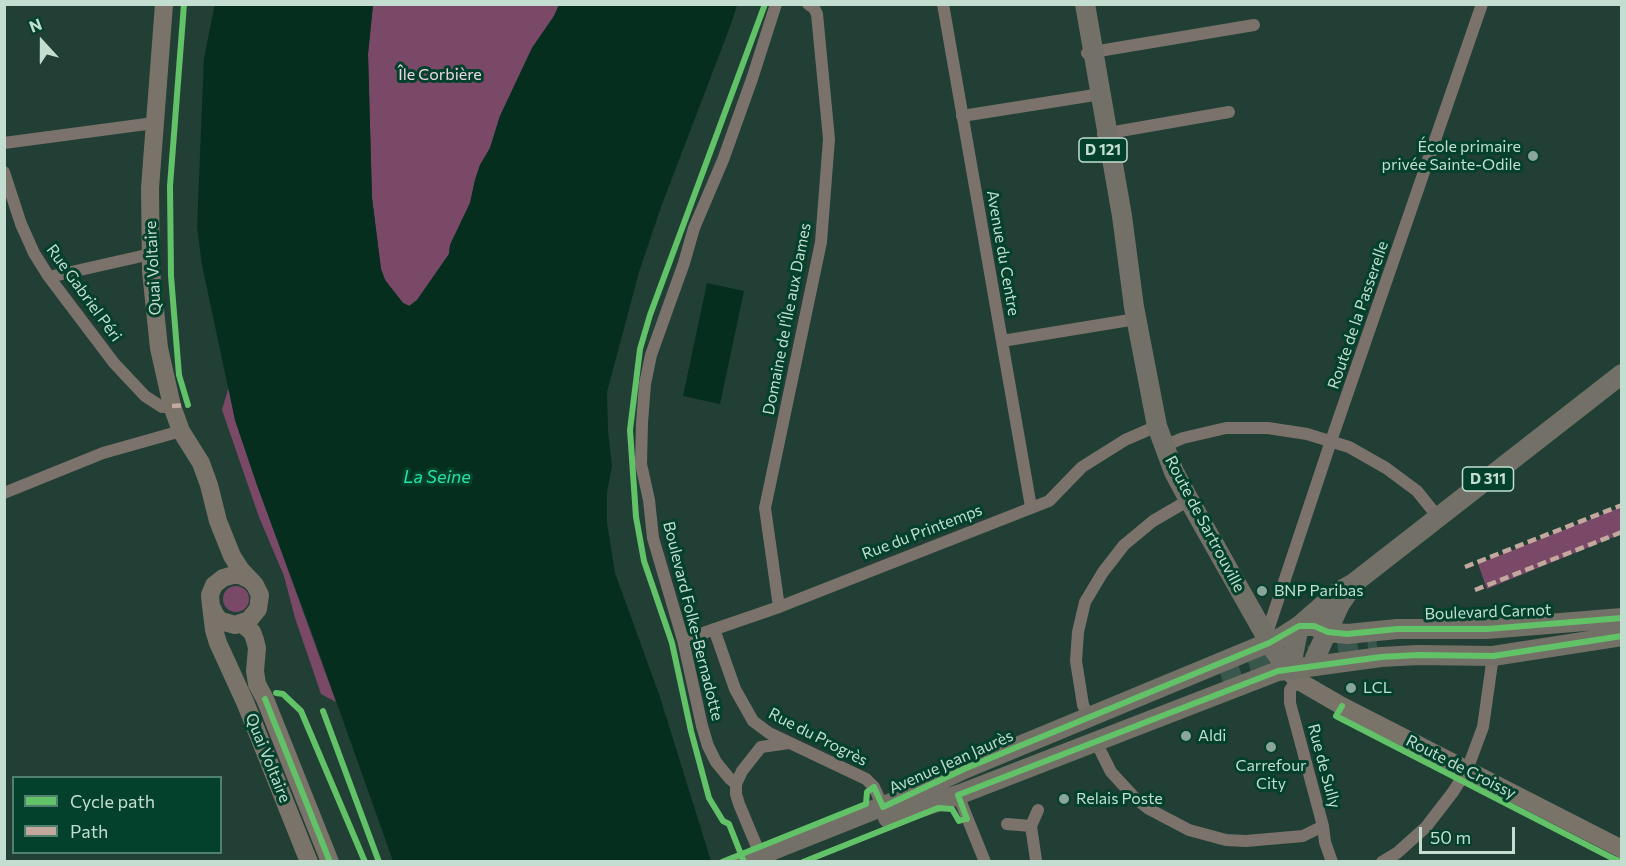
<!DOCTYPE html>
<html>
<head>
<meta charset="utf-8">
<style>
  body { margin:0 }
  #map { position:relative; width:1626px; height:866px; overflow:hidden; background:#213f34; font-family:Commissioner,sans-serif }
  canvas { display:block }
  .frame { position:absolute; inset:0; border:6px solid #c3ded1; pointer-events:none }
  .legend { position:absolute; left:12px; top:776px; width:210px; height:78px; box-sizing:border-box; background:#04412c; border:2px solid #50806e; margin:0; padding:8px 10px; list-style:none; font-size:18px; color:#c3ded1 }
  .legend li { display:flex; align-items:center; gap:12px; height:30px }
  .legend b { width:30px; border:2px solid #50806e }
  .north { position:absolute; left:12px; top:12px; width:60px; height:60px; -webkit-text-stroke:4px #04412c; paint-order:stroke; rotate:339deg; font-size:16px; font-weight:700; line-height:24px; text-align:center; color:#c3ded1 }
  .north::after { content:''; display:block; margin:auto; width:21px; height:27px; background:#c3ded1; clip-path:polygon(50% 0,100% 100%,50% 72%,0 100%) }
  .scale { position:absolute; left:1419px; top:827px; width:96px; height:27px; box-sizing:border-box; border:3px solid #c3ded1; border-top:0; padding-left:8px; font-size:18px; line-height:21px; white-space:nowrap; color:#c3ded1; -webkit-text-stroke:4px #04412c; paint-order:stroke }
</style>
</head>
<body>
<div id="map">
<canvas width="1626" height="866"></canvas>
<div class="frame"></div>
<ul class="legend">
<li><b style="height:8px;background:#61c268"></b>Cycle path</li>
<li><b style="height:8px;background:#c3a89e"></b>Path</li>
</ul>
<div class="north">N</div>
<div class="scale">50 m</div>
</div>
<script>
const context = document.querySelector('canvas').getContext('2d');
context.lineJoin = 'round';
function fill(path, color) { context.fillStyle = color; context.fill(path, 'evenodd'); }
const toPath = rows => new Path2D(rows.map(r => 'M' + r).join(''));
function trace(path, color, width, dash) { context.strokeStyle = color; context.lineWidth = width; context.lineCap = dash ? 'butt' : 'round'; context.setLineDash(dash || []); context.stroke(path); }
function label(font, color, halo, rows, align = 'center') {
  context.font = font + ' Commissioner,sans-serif'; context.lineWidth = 6; context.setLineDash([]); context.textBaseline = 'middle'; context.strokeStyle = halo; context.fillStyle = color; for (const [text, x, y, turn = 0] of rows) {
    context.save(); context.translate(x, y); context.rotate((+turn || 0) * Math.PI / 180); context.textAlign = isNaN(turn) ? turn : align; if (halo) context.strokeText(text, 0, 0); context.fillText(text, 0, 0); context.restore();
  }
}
const green = toPath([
  [373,5,559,5,554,16,532,48,500,116,490,148,480,165,475,180,470,203,450,245,449,254,417,300,410,306,403,303,385,280,381,269,372,198,368,54],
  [229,386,235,420,257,485,336,702,321,694,295,618,284,576,259,517,222,410],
  [1621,507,1621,534,1487,589,1478,564],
  '223 599a13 13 0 1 1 26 0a13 13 0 1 1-26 0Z'
]);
const water = toPath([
  [215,4,373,5,368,54,372,198,381,269,385,280,403,303,409,306,417,300,449,254,450,245,470,203,475,180,480,165,490,148,500,116,532,48,554,16,559,5,737,5,731,24,661,207,639,272,607,392,608,432,612,466,607,492,607,523,615,573,660,697,711,861,393,861,313,636,257,485,235,420,202,265,197,227,204,58],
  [707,283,744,291,720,404,683,396]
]);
const primaryTunnel = toPath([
  [1222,679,1284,659,1377,646]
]);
const minor = toPath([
  [943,4,1031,507],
  [1087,53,1254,25],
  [962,116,1101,94],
  [1103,134,1229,112],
  [4,143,154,123],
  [4,172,21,224,34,253,49,277,114,363,145,396,162,407,172,406],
  [49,277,151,254],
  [1002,341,1136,319],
  [1164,446,1183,438,1226,428,1268,428,1307,434,1349,447,1386,468,1417,491,1438,517],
  [4,493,103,453,181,431],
  [779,607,765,508,821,242,829,139,817,14,814,8,808,4],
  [714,629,735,689,753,721,769,733,866,779,874,787,883,807],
  [1266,636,1331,441,1482,4],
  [683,640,779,607,1049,501,1082,467,1125,440,1157,426],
  [1297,680,1290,690,1290,703,1323,826,1325,842,1332,862],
  [1089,717,1083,705,1076,661,1078,632,1085,602,1103,572,1124,545,1153,521,1189,500],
  [1096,742,1111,772,1135,798,1149,809,1189,830,1226,840,1246,841,1303,836,1323,826],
  [736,784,730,779,716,762,708,746,702,726,683,640,653,538,649,500,641,464,642,423,645,384,651,355,684,263,694,228,723,160,752,79,776,4],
  [958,795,985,862],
  [1007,824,1031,826,1036,860],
  [1031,826,1038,810],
  [762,859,739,804,736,794,736,784,742,771,761,747,789,743],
  [1382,862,1397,853,1426,827,1453,792,1467,770,1483,727,1493,656],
  [1620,862,1622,859]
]);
const secondary = toPath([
  [164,4,150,188,151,271,159,348,172,406,181,431,201,463,209,485,218,521,232,556,241,570,255,585,260,595,258,609,249,620,235,625,221,621,216,616,211,606,210,595,214,585,223,578,233,575,240,575,250,580],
  [211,606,214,630,218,643,245,702,309,862],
  [242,624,252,632,255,640,257,648,255,671,257,684,265,699,330,862],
  [1287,670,1297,680,1342,706,1622,849]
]);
const primary = toPath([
  [1085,4,1122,216,1134,307,1157,426,1174,472,1189,500,1272,647,1287,670],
  [1299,626,1314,626,1328,632,1347,634,1397,629,1487,629,1622,618],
  [1313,666,1315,658,1340,604,1351,588],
  [1287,670,1293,656,1299,626],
  [888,818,958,795,1278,671,1381,657,1418,655,1493,656,1622,636],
  [778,848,901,799,964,769,1282,637,1299,626,1338,592,1354,583,1622,374]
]);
const primaryBridge = toPath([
  [744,862,778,848]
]);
const quiet = toPath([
  [172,406,188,405,187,401],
  [1465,567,1622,505],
  [1475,590,1622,532]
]);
const cycleway = toPath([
  [184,4,170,186,171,276,179,375,188,405],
  [276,693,283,694,301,711,365,862],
  [265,699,330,862],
  [1342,706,1336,716,1620,862],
  [323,711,379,862],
  [967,819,958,795,1278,671,1381,657,1418,655,1493,656,1622,636],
  [722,862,866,804,867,792,874,787,883,807,964,769,1269,643,1299,626,1314,626,1328,632,1347,634,1397,629,1487,629,1622,618],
  [744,862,729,824,723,821,709,798,691,731,672,643,644,561,636,517,630,430,640,349,650,315,765,4],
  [803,862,938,808,952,809,959,821,965,819]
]);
const markers = [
  [1533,156,6,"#8aa69a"],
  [1262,591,6,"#8aa69a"],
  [1351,688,6,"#8aa69a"],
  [1186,736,6,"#8aa69a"],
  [1271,747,6,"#8aa69a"],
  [1064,799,6,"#8aa69a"]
];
const shields = [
  [1103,150,48],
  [1488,479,51]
];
const shieldNames = [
  ["D 121",1103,150],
  ["D 311",1488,479]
];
const parkNames = [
  ["Île Corbière",440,75]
];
const poiNames = [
  ["École primaire",1521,147,"right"],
  ["privée Sainte-Odile",1521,165,"right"],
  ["BNP Paribas",1274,591],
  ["LCL",1363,688],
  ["Aldi",1198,736],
  ["Carrefour",1271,766,"center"],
  ["City",1271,784,"center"],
  ["Relais Poste",1076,799]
];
const streetNames = [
  ["Avenue du Centre",1003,253,80],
  ["Quai Voltaire",153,268,-93],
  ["Rue Gabriel Péri",84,293,54],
  ["Route de la Passerelle",1358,315,-71],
  ["Domaine de l'Île aux Dames",787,319,-79],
  ["Route de Sartrouville",1205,524,62],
  ["Rue du Printemps",922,532,-21],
  ["Boulevard Carnot",1488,612,-2],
  ["Boulevard Folke-Bernadotte",693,621,76],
  ["Rue du Progrès",818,737,27],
  ["Quai Voltaire",268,758,68],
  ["Avenue Jean Jaurès",951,762,-24],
  ["Rue de Sully",1324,766,75],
  ["Route de Croissy",1461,767,27]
];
const waterNames = [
  ["La Seine",437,477]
];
fill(green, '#7a4968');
fill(water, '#052e1f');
trace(primaryTunnel, '#39574c', 20, [20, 10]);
trace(minor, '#7a726b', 12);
trace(secondary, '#79736a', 18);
trace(primary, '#737167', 20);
trace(primaryBridge, '#737167', 20);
trace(quiet, '#c3a89e', 4.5, [9, 4.5]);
trace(cycleway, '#61c268', 6);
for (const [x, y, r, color] of markers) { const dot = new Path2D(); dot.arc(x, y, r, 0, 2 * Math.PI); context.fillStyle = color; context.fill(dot); trace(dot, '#04412c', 2); }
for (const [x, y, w] of shields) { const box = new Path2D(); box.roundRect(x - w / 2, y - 12, w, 24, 4.5); context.fillStyle = '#04412c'; context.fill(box); trace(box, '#c3ded1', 1.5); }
label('bold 15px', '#c3ded1', null, shieldNames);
label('16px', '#f0d7e5', '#04412c', parkNames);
label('16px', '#c3ded1', '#04412c', poiNames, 'left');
label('16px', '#c3ded1', '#04412c', streetNames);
label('italic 18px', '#29e1a2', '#04412c', waterNames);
</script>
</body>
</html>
